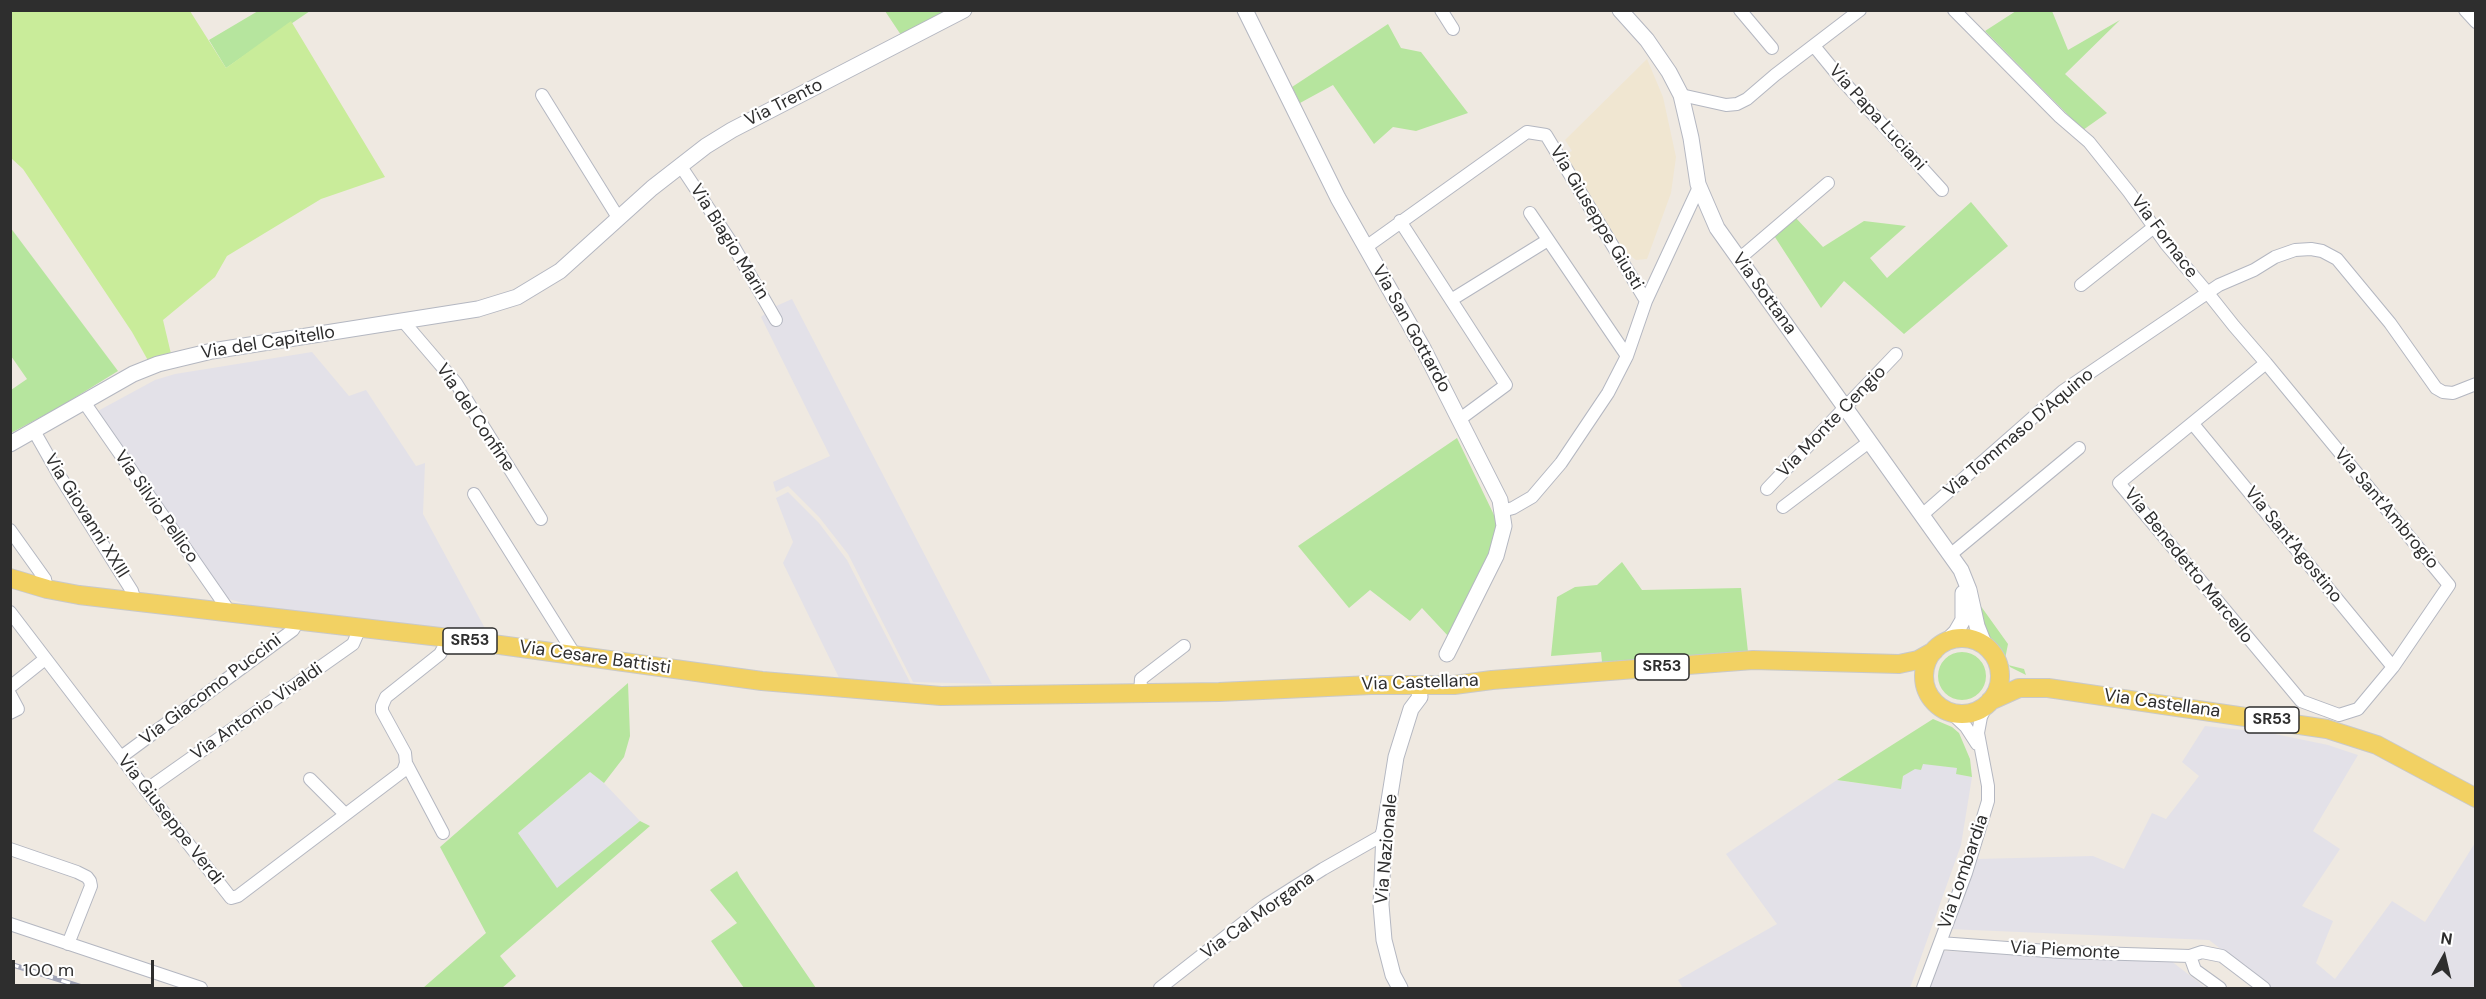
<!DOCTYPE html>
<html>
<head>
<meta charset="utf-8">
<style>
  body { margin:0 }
  #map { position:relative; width:2486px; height:999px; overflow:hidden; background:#efe9e1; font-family:"DM Sans",sans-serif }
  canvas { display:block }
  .frame { position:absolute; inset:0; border:12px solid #2e2e2e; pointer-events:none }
  .north { position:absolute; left:2414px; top:927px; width:60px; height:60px; -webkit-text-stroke:4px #fff; paint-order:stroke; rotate:8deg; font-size:16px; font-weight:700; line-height:24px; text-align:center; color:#2e2e2e }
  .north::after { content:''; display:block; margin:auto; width:21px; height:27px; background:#2e2e2e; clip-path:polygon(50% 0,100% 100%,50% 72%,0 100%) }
  .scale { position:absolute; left:12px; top:960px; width:142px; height:27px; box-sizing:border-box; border:3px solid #2e2e2e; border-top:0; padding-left:8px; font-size:18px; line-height:21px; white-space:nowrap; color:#2e2e2e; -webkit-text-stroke:4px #fff; paint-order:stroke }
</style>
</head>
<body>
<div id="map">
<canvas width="2486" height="999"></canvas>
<div class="frame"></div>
<div class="north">N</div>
<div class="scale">100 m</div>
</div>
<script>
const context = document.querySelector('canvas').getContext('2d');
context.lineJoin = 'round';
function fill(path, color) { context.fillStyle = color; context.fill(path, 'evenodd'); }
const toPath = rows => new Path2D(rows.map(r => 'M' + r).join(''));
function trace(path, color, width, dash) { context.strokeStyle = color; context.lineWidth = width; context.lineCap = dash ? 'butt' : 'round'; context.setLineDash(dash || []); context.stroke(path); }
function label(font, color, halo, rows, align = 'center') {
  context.font = font + ' "DM Sans",sans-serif'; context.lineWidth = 4.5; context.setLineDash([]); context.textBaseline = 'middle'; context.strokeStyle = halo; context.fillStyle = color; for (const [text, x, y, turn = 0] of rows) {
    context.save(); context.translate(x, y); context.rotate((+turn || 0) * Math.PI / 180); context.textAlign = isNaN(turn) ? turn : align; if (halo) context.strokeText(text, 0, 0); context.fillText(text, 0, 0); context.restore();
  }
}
const industrial = toPath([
  [792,299,880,469,992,684,913,682,848,554,819,517,788,486,776,492,773,482,830,456,761,317,774,307],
  [312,352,349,396,366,390,416,466,425,463,423,514,494,645,304,620,225,598,96,412,155,380,175,374],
  [788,492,819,523,847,560,913,688,845,690,783,563,793,542,776,498],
  [2205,726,2270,733,2328,745,2358,755,2313,831,2340,849,2302,906,2333,921,2316,963,2335,979,2392,901,2425,922,2475,843,2475,988,2272,988,2209,940,1948,929,1957,900,1977,859,2093,856,2124,869,2152,813,2166,819,2199,776,2182,762],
  [1922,763,1958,768,1957,774,1972,777,1961,845,1910,988,1683,988,1678,980,1777,924,1726,854,1837,780,1900,789,1903,776],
  [590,772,604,783,640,821,557,889,518,833],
  [1941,951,2166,957,2206,988,1928,988]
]);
const education = toPath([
  [1647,59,1663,97,1676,157,1671,193,1647,259,1636,260,1624,251,1563,155,1572,151,1565,140]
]);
const green = toPath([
  [258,11,310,11,226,68,209,40],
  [885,11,945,11,949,15,903,38],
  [2016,11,2052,11,2068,50,2120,20,2065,74,2107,113,2083,130,1985,31],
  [1388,24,1401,48,1421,52,1468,113,1416,131,1393,127,1374,144,1333,85,1300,103,1292,87],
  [1971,202,2008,246,1904,334,1844,281,1821,308,1771,231,1795,217,1823,247,1864,221,1906,226,1870,258,1887,278],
  [10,227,118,371,58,408,11,433,11,390,27,379,11,356],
  [1457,438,1494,515,1498,528,1485,567,1449,637,1422,608,1410,621,1370,590,1349,608,1298,546],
  [1622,562,1642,590,1741,588,1748,652,1602,662,1601,652,1551,656,1557,597,1575,587,1597,585],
  [1975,598,2008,644,2005,659,2008,665,2024,669,2026,675,2010,667,1999,649,1988,638],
  '1938 676a24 24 0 1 1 48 0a24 24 0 1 1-48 0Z',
  [628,683,630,736,624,757,604,783,590,772,518,833,557,888,640,821,650,826,500,956,516,976,502,988,423,988,486,933,440,847],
  [1933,719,1952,727,1959,733,1970,759,1972,777,1956,774,1957,768,1923,764,1921,770,1915,769,1903,776,1901,789,1837,780],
  [737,871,740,877,816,988,744,988,711,941,737,923,710,890]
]);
const pitch = toPath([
  [10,11,190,11,226,68,291,21,385,177,321,199,227,256,215,277,163,320,172,358,150,364,132,332,23,169,11,158]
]);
const minor = toPath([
  [1441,10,1453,29],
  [1740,10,1772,48],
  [1954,10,2060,117,2089,142,2129,192,2166,244,2207,292,2234,326,2266,363,2449,585,2393,667,2358,709,2339,715,2301,701,2119,483,2266,363],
  [2465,10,2476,22],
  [1814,46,1841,79,1942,190],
  [542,95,619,219],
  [1681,95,1726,105,1737,104,1747,99,1775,75,1860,10],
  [680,165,731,242,776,320],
  [1530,213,1627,356],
  [1400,221,1506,385,1460,419],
  [1366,247,1527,132,1546,135,1646,301],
  [1739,259,1828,183],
  [2081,285,2154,227],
  [1451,300,1548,240],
  [403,321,456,383,541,519],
  [84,402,229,611],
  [2193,424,2393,667],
  [34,431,59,475,132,591,135,601],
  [1767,489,1896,354],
  [474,494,575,655],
  [1783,507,1869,442],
  [1502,511,1513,508,1532,497,1561,463,1608,393,1627,356,1646,301,1699,187],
  [1922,515,2063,391,2219,285,2254,270,2275,257,2295,250,2311,249,2322,251,2337,259,2390,323,2436,388,2443,392,2453,393,2476,384],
  [10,530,45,579,47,589],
  [1950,555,2079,448],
  [10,612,146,790,231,898,238,896,403,771,406,763],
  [10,687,45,659],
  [1140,693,1141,679,1184,646],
  [10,694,18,709,10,713],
  [1949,711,1966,727,1977,744],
  [121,757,293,630,299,620],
  [310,779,345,814],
  [146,790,353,644,360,628],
  [443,833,406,763,405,753,382,711,382,706,386,697,440,654,449,638],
  [10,849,77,872,87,877,90,881,91,886,68,944],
  [10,924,201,988],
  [1940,943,2061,952,2190,956,2202,952,2222,956,2264,988],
  [2190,956,2195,970,2220,988],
  [1160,988,1266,905,1323,869,1381,836,1384,827],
  [1923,988,1966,873,1988,801,1988,786,1978,733,1981,717,1987,704]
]);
const tertiary = toPath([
  [1245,10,1338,198,1424,350,1500,500,1504,526,1496,556,1447,654],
  [1620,10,1647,40,1669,72,1681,95,1691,138,1698,184,1717,228,1961,570,1969,590,1977,626,1985,646],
  [10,444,133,374,158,364,212,351,478,309,517,297,560,271,652,188,706,146,732,130,964,10],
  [1947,641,1956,632,1963,620,1963,593],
  [1400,988,1393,975,1384,940,1381,905,1384,832,1396,757,1411,709,1420,697,1418,685]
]);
const primary = toPath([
  [10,578,47,589,79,595,449,638,762,681,941,696,1219,692,1371,685,1454,685,1492,680,1753,660,1899,664,1918,660,1934,651],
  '1924 676a38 38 0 1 1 76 0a38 38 0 1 1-76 0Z',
  [1990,701,2019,688,2048,688,2327,729,2377,745,2476,798]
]);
const rail = toPath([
  [10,964,85,988]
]);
const shields = [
  [470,641,54],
  [1662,667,54],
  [2272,720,54]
];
const shieldNames = [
  ["SR53",470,641],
  ["SR53",1662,667],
  ["SR53",2272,720]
];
const streetNames = [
  ["Via Trento",784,103,-27],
  ["Via Papa Luciani",1877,118,48],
  ["Via Giuseppe Giusti",1596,218,59],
  ["Via Fornace",2164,237,53],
  ["Via Biagio Marin",729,242,58],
  ["Via Sottana",1764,294,54],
  ["Via San Gottardo",1411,329,61],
  ["Via del Capitello",268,343,-9],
  ["Via del Confine",475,418,56],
  ["Via Monte Cengio",1832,422,-46],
  ["Via Tommaso D'Aquino",2019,433,-40],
  ["Via Silvio Pellico",156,507,55],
  ["Via Sant'Ambrogio",2386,509,50],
  ["Via Giovanni XXIII",86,516,58],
  ["Via Sant'Agostino",2293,545,51],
  ["Via Benedetto Marcello",2188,566,51],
  ["Via Cesare Battisti",595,658,8],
  ["Via Castellana",1420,683,-2],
  ["Via Giacomo Puccini",211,690,-37],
  ["Via Castellana",2162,704,8],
  ["Via Antonio Vivaldi",257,712,-35],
  ["Via Giuseppe Verdi",170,820,52],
  ["Via Nazionale",1387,849,-85],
  ["Via Lombardia",1964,872,-71],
  ["Via Cal Morgana",1258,916,-36],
  ["Via Piemonte",2065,951,3]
];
fill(industrial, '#e3e1e8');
fill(education, '#f0e6d1');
fill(green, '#b6e59e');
fill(pitch, '#c9ec9a');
trace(minor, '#b4b7c1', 14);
trace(tertiary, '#b4b7c1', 17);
trace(primary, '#c9c9c9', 20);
trace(minor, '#fff', 12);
trace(tertiary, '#fff', 15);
trace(primary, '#f2d163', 18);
trace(rail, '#a3a6b8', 5);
trace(rail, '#fff', 3, [9]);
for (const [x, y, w] of shields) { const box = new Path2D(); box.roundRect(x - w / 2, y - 13, w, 26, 4.5); context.fillStyle = '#fff'; context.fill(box); trace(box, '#2e2e2e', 1.5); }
label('bold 16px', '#2e2e2e', null, shieldNames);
label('18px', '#2e2e2e', '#fff', streetNames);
</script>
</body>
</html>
